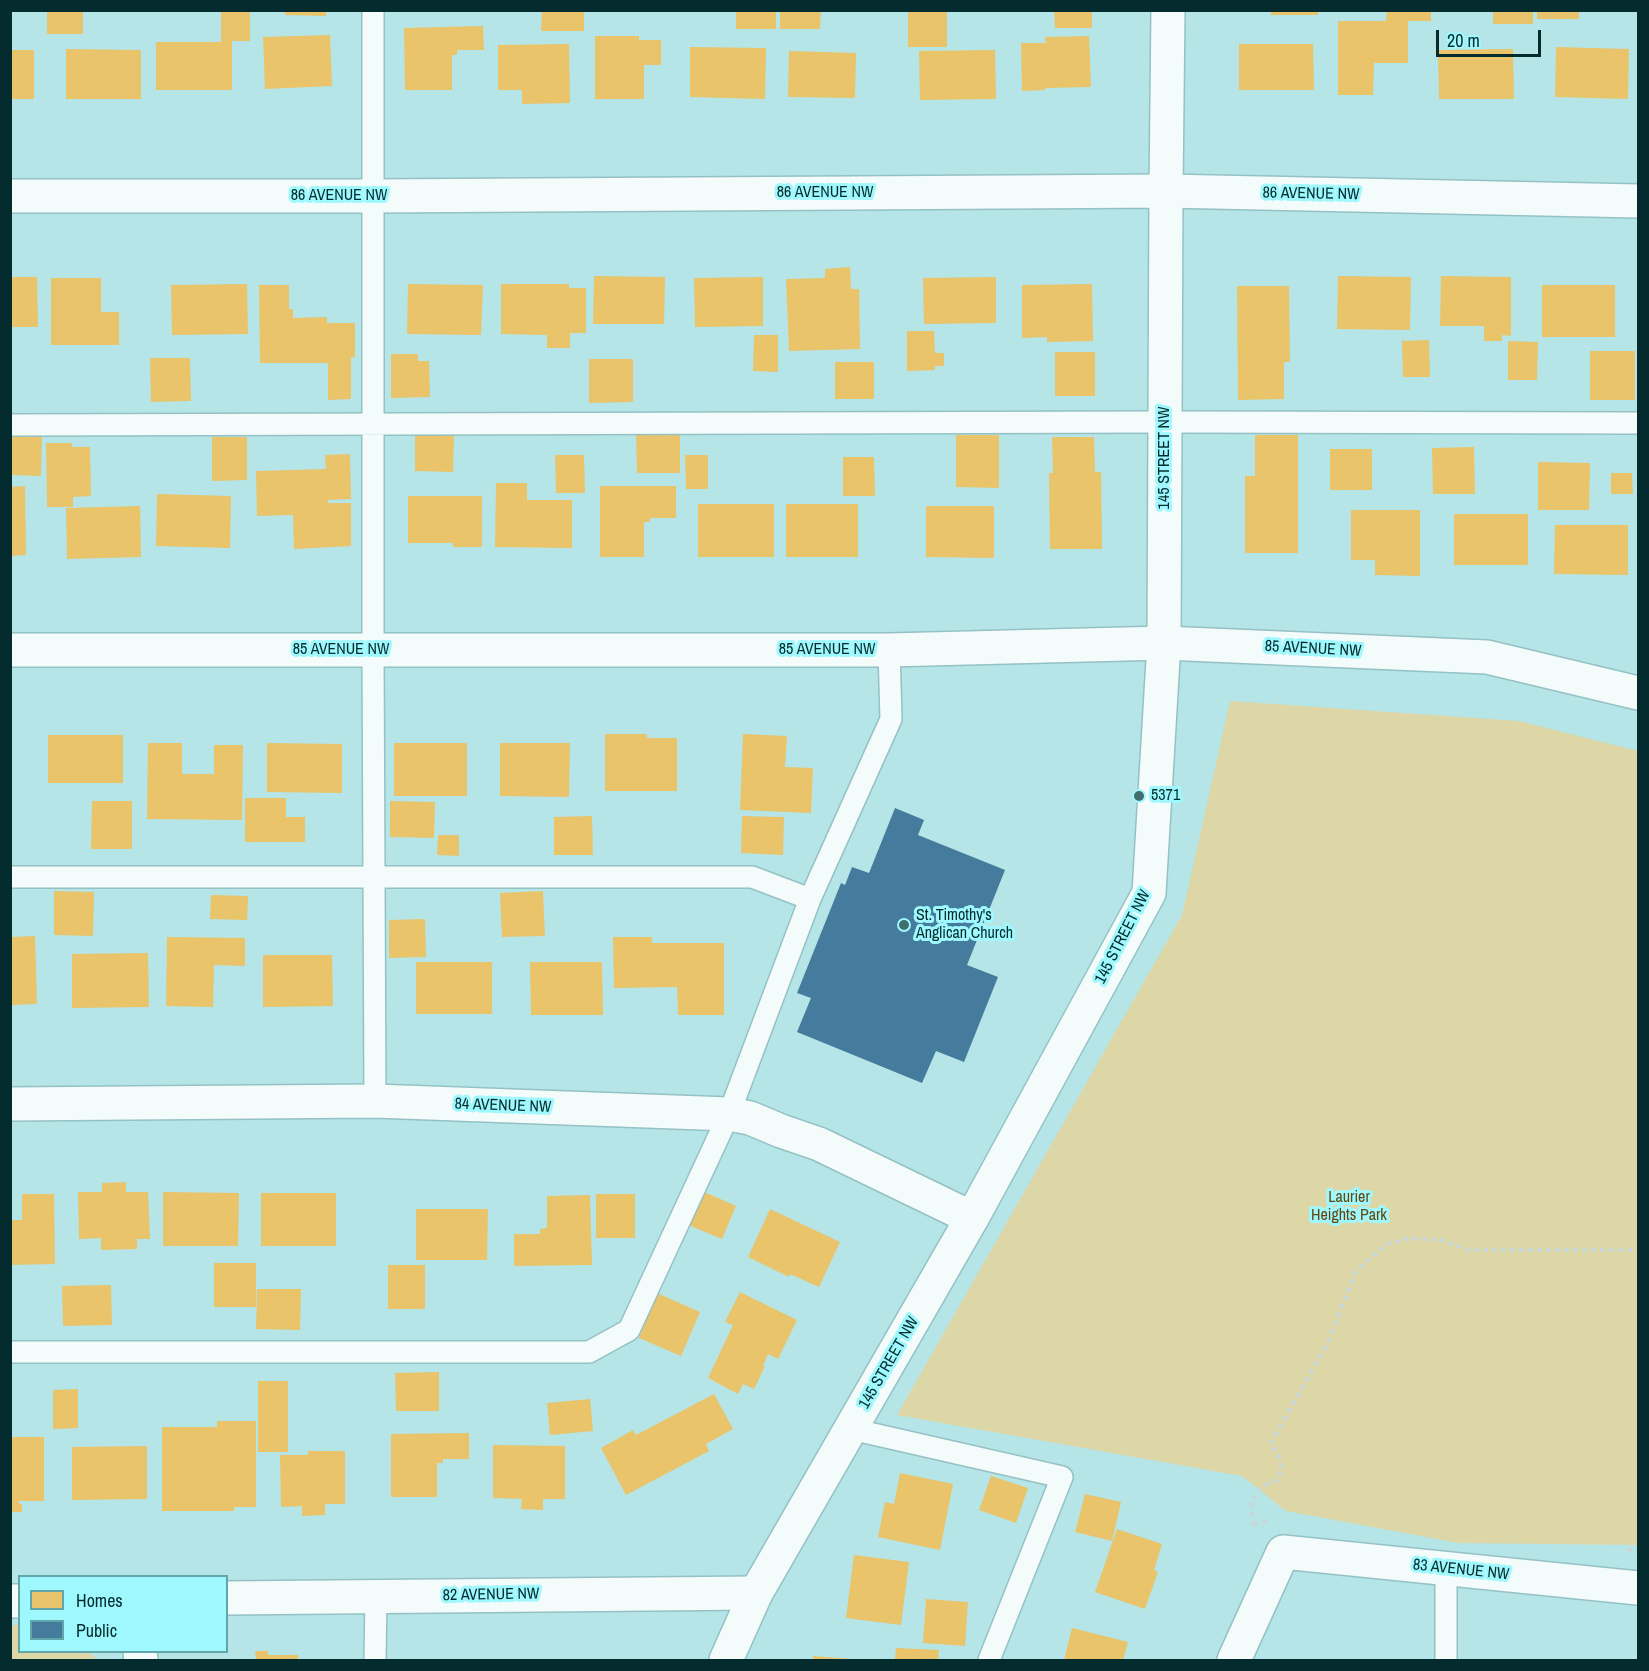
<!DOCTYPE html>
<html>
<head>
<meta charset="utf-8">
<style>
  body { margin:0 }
  #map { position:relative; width:1649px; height:1671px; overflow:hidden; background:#b5e5e7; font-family:"Archivo Narrow",sans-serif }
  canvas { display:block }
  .frame { position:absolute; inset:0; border:12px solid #042c2e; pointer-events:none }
  .legend { position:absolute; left:18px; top:1575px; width:210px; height:78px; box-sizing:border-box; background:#9ff8fd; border:2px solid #61a6aa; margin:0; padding:8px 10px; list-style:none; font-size:18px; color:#042c2e }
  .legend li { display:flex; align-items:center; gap:12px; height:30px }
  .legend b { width:30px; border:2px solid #61a6aa }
  .scale { position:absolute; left:1436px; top:30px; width:105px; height:27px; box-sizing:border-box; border:3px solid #042c2e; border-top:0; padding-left:8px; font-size:18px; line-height:21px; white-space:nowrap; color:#042c2e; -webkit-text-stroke:4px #9ff8fd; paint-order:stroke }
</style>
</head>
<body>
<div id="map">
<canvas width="1649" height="1671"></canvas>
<div class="frame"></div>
<ul class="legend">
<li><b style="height:16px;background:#e9c46a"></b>Homes</li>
<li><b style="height:16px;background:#457b9d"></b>Public</li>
</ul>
<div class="scale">20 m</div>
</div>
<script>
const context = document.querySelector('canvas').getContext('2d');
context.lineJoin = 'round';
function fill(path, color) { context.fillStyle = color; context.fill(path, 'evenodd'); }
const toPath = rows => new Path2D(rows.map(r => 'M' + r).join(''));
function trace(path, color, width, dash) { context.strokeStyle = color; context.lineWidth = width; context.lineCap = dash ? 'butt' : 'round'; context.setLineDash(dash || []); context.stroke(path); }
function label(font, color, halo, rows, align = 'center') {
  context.font = font + ' "Archivo Narrow",sans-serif'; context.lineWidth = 6; context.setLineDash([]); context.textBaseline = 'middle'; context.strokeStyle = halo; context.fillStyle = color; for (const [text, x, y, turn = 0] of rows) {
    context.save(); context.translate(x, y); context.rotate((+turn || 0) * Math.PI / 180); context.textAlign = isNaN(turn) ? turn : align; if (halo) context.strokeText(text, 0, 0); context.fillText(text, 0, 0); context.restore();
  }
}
const green = toPath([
  [1230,701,1519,721,1638,751,1638,1545,1458,1543,1286,1511,1242,1476,897,1415,1182,915],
  [10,1625,19,1625,20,1652,89,1652,98,1660,11,1660]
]);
const homes = toPath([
  [47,10,83,10,83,34,47,34],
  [221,10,250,10,250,41,232,41,232,90,156,90,156,42,221,42],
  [285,10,326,10,326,16,285,15],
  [542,10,584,10,584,31,541,31],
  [736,10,776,10,776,29,736,29],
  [780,10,821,10,820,29,780,29],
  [908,10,947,10,947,47,908,47],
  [1054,10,1092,10,1092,28,1055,28],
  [1271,10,1318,10,1318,15,1271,15],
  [1387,10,1431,10,1431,21,1408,21,1408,63,1374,63,1373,95,1338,95,1338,21,1386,21],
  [1493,10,1533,10,1533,24,1493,24],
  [1537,10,1579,10,1579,19,1537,19],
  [483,26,484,50,457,50,457,55,452,55,452,90,405,90,404,28],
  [330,35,332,86,265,89,263,37],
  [595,36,639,36,639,40,661,40,661,65,644,65,644,99,595,99],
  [1089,36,1091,87,1045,88,1045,90,1022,91,1021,43,1046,43,1045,37],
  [569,44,570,103,522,104,522,90,498,90,498,45],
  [1239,44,1313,44,1314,90,1239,90],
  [690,47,766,48,765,99,690,97],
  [1556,47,1629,49,1628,99,1555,97],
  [66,49,141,50,141,99,66,99],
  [1513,49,1514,99,1439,99,1438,50],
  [10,50,34,50,34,99,10,99],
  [995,50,996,99,920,100,919,51],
  [789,51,856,53,855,98,788,97],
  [850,267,851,289,859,289,860,349,789,351,786,279,825,278,825,269],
  [594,276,665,277,664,324,593,324],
  [1338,276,1411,277,1410,330,1337,329],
  [1441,276,1511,277,1511,336,1502,335,1502,341,1484,341,1484,326,1440,326],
  [10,277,37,277,38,327,10,327],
  [763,277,763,326,695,327,694,278],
  [996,277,996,323,924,324,923,278],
  [51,278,101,278,101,312,119,312,119,345,51,345],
  [247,284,248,334,172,335,171,285],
  [408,284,483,285,481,335,407,334],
  [501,284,569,284,569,288,586,288,586,333,570,333,570,348,547,348,547,335,501,334],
  [1092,284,1093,341,1047,342,1047,337,1022,338,1022,285],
  [259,285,289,285,289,309,293,309,293,318,327,317,327,323,355,323,355,357,351,358,351,399,328,400,328,363,260,363],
  [1542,285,1615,285,1615,337,1542,337],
  [1237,286,1289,286,1290,362,1284,362,1284,399,1238,400],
  [907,331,934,331,935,353,944,353,944,366,935,366,935,370,907,371],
  [754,335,778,335,778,372,753,371],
  [1429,340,1430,377,1403,377,1402,341],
  [1508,341,1538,342,1537,380,1508,380],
  [1590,351,1635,351,1635,400,1590,400],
  [1055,352,1095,352,1095,396,1055,396],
  [391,354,418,354,418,361,429,361,430,397,391,398],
  [150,358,190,358,191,401,151,402],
  [589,359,633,359,633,402,589,403],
  [835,362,874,362,874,399,835,399],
  [415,433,454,434,453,472,415,471],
  [636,434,680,434,680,473,637,473],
  [10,435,42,436,41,476,10,475],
  [956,435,999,435,999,488,956,487],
  [1255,435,1298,435,1298,553,1245,553,1245,476,1255,476],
  [212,437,247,437,247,480,212,481],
  [1052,437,1094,437,1095,472,1101,472,1102,549,1050,549,1049,473,1053,473],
  [46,443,72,443,72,447,90,447,91,496,73,497,73,507,47,507],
  [1474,447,1475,494,1433,494,1432,448],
  [1330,449,1372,449,1372,490,1330,490],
  [350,454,351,499,328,500,328,503,351,503,351,546,294,549,293,515,257,516,256,471,326,469,325,455],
  [555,455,584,455,585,493,556,493],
  [685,455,708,455,708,489,686,489],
  [843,457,874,457,875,496,843,496],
  [1538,462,1590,463,1589,510,1538,510],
  [1611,473,1632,473,1633,494,1611,494],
  [496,483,527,483,527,500,572,500,572,548,495,547],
  [25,486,26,555,10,556,10,487],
  [600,486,676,486,676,518,650,518,650,522,644,522,644,557,600,557],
  [157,494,231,496,230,548,156,546],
  [408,496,482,496,482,547,453,547,453,543,408,543],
  [698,504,774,504,774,557,698,557],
  [786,504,858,504,858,557,786,557],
  [140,506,141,557,67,559,66,508],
  [926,506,994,506,994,558,926,557],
  [1351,510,1420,510,1420,576,1375,575,1375,560,1351,560],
  [1454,514,1528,514,1528,565,1454,565],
  [1555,525,1628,525,1628,575,1554,574],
  [605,734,647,734,647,738,677,738,677,791,605,791],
  [743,734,787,736,785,767,813,768,811,813,740,810],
  [48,735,123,735,123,783,48,783],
  [148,743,182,743,182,774,214,774,214,745,243,745,242,820,147,819],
  [267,743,342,744,342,793,267,792],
  [394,743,467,743,467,796,394,796],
  [500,743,570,743,569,797,500,796],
  [245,798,286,798,286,817,305,817,305,842,245,842],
  [92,801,132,801,132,849,91,849],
  [390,801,435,802,434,838,390,837],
  [592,816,593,855,554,855,554,817],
  [742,816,784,817,783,855,741,853],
  [438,835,459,835,459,856,437,855],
  [54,891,94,892,93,936,54,935],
  [543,891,545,936,502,937,500,893],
  [211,895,248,896,247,920,210,919],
  [425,919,426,957,389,958,389,920],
  [35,936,37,1004,10,1005,10,937],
  [167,937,245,938,245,966,214,965,213,1007,166,1006],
  [613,937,652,937,652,943,724,943,724,1015,678,1015,677,987,614,988],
  [148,953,149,1007,72,1008,72,954],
  [263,955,332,955,333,1006,263,1007],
  [416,962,492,962,492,1014,416,1014],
  [530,962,602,962,603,1015,531,1015],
  [126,1182,126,1192,148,1192,150,1239,137,1239,137,1249,101,1250,101,1238,79,1239,78,1192,102,1192,102,1183],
  [700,1190,736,1206,722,1239,686,1224],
  [163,1192,239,1193,238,1246,163,1246],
  [261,1193,336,1193,336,1246,261,1246],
  [22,1194,54,1194,55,1264,10,1265,10,1220,22,1220],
  [596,1194,635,1194,635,1238,596,1238],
  [590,1195,592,1265,514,1266,514,1234,540,1234,540,1229,547,1228,547,1196],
  [416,1209,488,1209,487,1260,416,1260],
  [770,1209,840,1242,819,1287,790,1274,789,1277,748,1257],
  [214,1263,256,1263,256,1307,214,1307],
  [388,1265,425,1265,425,1309,388,1309],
  [111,1285,112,1325,63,1326,62,1286],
  [257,1289,301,1289,300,1330,256,1329],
  [740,1292,797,1320,778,1359,768,1354,763,1366,765,1366,754,1389,743,1384,738,1394,708,1378,733,1325,725,1322],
  [657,1293,700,1312,681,1356,639,1338],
  [439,1372,439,1411,396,1411,395,1373],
  [258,1381,288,1381,288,1452,258,1452],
  [78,1389,78,1428,53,1429,53,1390],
  [714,1394,733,1429,706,1444,709,1451,626,1495,601,1448,633,1430,636,1435],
  [590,1399,593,1431,550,1435,547,1403],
  [217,1421,256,1421,256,1507,234,1507,234,1511,162,1511,162,1427,217,1427],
  [469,1433,469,1459,443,1459,443,1463,437,1463,437,1497,391,1497,391,1434],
  [10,1437,44,1437,44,1501,19,1501,19,1504,22,1504,22,1512,10,1512],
  [493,1445,565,1446,565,1499,543,1499,543,1510,521,1509,522,1499,493,1498],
  [147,1446,147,1499,72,1500,72,1447],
  [308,1451,345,1451,345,1504,325,1504,325,1515,302,1516,302,1506,281,1507,280,1455,308,1455],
  [900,1473,953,1484,940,1550,878,1537,885,1502,894,1504],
  [991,1476,1028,1488,1016,1523,979,1510],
  [1085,1494,1121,1502,1112,1541,1075,1532],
  [1117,1529,1162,1544,1154,1570,1158,1572,1145,1609,1095,1592],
  [854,1555,909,1562,901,1625,846,1618],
  [926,1599,968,1602,965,1646,923,1643],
  [1072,1628,1128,1642,1123,1660,1064,1660],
  [896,1648,939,1650,938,1660,895,1660],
  [255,1651,268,1651,268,1655,298,1655,298,1660,256,1660],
  [813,1656,851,1659,851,1660,813,1660]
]);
const public = toPath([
  [895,808,924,820,918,835,1005,870,967,965,998,977,964,1062,936,1051,922,1083,797,1032,811,998,797,993,841,883,845,885,852,867,869,873]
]);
const path = toPath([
  [1253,1525,1252,1500,1261,1487,1277,1480,1282,1468,1278,1455,1270,1444,1327,1344,1356,1271,1387,1244,1410,1238,1441,1240,1469,1250,1638,1250],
  [1254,1525,1268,1520],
  [1627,1550,1638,1550]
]);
const service = toPath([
  [373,10,373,650,375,1101],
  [10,425,1165,422,1638,423],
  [10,877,752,877,810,899],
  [10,1352,589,1352,629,1330,729,1114,810,899,891,719,889,650],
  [851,1429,1062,1477,989,1660],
  [1446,1569,1446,1660],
  [375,1660,376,1597]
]);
const minor = toPath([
  [10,196,374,196,1166,191,1638,201],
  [10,650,889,650,1164,643,1487,657,1638,693],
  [10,1104,375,1101,729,1114,750,1118,781,1131,819,1144,972,1218],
  [226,1598,756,1593],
  [10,1601,20,1601],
  [140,1652,141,1660],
  [1234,1660,1283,1552,1638,1588]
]);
const tertiary = toPath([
  [726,1660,756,1593,972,1218,1149,893,1164,643,1166,191,1168,10]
]);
const markers = [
  [1139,796,6,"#426d6f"],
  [904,925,6,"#426d6f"]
];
const streetNames = [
  ["86 AVENUE NW",825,193],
  ["86 AVENUE NW",1311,194,1],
  ["86 AVENUE NW",339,196],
  ["145 STREET NW",1165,458,-90],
  ["85 AVENUE NW",1313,649,3],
  ["85 AVENUE NW",341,650],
  ["85 AVENUE NW",827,650],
  ["145 STREET NW",1123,937,-63],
  ["84 AVENUE NW",503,1106,2],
  ["145 STREET NW",889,1363,-60],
  ["83 AVENUE NW",1461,1570,6],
  ["82 AVENUE NW",491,1595,-1]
];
const poiNames = [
  ["5371",1151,796],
  ["St. Timothy's",916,916],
  ["Anglican Church",916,934]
];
const parkNames = [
  ["Laurier",1349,1198],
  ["Heights Park",1349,1216]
];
fill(green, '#ddd6a7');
fill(homes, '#e9c46a');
fill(public, '#457b9d');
trace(service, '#95c1c4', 24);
trace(minor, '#95c1c4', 36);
trace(tertiary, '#95c1c4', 36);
trace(path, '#c8d7d8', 4, [4.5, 4.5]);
trace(service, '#f4fbfb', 21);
trace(minor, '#f4fbfb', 33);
trace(tertiary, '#f4fbfb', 33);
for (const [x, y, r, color] of markers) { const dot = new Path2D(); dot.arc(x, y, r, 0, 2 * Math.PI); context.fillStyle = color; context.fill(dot); trace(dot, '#9ff8fd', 2); }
label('16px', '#042c2e', '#9ff8fd', streetNames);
label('16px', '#042c2e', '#9ff8fd', poiNames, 'left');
label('16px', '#62460f', '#9ff8fd', parkNames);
</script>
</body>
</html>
